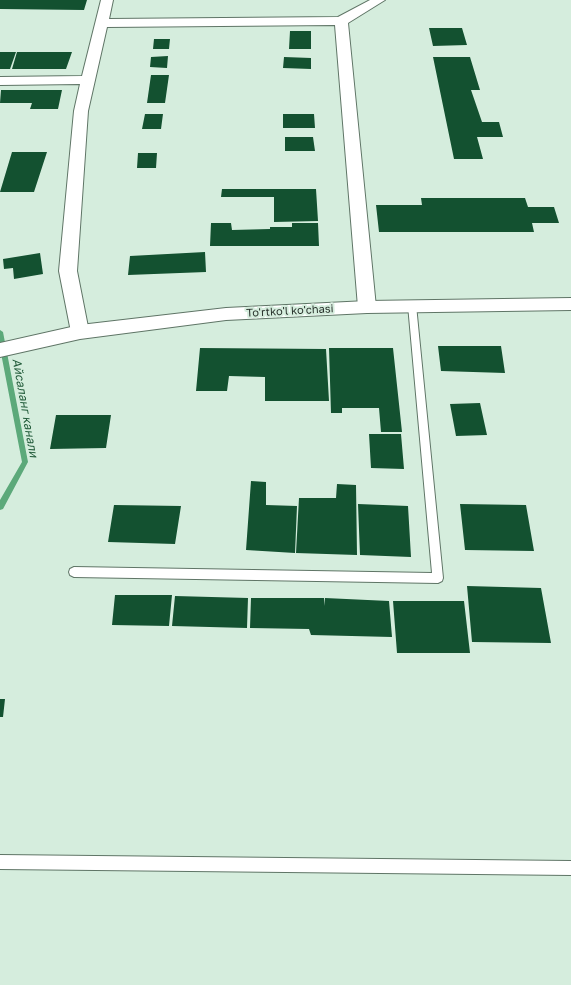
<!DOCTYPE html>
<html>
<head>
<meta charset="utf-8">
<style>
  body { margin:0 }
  canvas { display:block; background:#d5eddd }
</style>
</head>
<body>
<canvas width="571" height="985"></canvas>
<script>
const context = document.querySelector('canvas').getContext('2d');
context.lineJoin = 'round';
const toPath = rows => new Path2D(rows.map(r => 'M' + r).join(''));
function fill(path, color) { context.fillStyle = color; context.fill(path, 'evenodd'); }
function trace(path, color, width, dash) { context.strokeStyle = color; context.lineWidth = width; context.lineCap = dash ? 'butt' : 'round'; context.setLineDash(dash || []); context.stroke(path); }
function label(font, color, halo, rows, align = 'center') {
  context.font = font + ' "Golos Text",sans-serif'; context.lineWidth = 4; context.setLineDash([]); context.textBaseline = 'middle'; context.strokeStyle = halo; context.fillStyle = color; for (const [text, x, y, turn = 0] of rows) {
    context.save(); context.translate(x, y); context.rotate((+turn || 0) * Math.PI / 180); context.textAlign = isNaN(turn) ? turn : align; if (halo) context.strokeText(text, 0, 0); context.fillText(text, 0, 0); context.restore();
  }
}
const stream = toPath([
  [0,330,3,332,28,462,3,509,0,510,0,500,22,462,0,348,0,330]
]);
const building = toPath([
  [0,0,87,0,84,10,0,9],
  [429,28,462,28,467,45,433,46],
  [290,31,311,31,311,49,289,49],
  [154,39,170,39,169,49,153,49],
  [0,52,16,52,10,69,0,69],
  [17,52,72,52,66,69,12,69],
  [168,56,167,68,150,67,151,57],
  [284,57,311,58,311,69,283,68],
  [433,57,470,57,480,90,471,90,482,122,499,122,503,137,477,137,483,159,454,159],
  [151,75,169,75,165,103,147,103],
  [1,90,62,90,58,109,30,109,32,103,0,103],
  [145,114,163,114,161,129,142,129],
  [283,114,314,114,315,128,283,128],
  [285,137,313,137,315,151,285,151],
  [12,152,47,152,34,192,0,192],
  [138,153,157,153,156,168,137,168],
  [222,189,316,189,318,221,274,222,274,197,221,197],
  [421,198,525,198,528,207,554,207,559,223,532,223,534,232,379,232,376,205,422,205],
  [211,223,231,223,232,230,270,229,270,227,292,227,292,223,318,223,319,246,210,246],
  [205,252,206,272,128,275,130,256],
  [40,253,43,274,14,279,13,268,4,269,3,259],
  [438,346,501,346,505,373,441,371],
  [200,348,326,349,329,401,265,401,265,377,229,376,227,391,196,391],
  [329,348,393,348,402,432,381,432,379,408,342,408,342,413,331,413],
  [480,403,487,435,456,436,450,404],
  [56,415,111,415,106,448,50,449],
  [369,434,401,434,404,469,371,468],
  [251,481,266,482,266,505,297,506,295,553,246,550],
  [337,484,356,485,357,555,296,553,299,498,336,498],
  [358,504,408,506,411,557,360,555],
  [460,504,526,505,534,551,465,550],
  [114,505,181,506,175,544,108,542],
  [467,586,541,588,551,643,472,642],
  [115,595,172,595,169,626,112,625],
  [175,596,248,598,247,628,172,626],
  [251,598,324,598,324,606,325,598,389,601,392,637,311,635,309,629,250,628],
  [393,601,464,601,470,653,397,653],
  [0,699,5,699,3,717,0,717]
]);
const service = toPath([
  [412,302,416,305,443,578,442,581,438,583,74,577,70,575,69,572,70,569,74,567,432,573,408,305,412,302],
  [0,855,571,861,571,875,0,869,0,855]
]);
const minor = toPath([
  [101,0,113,0,109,19,338,17,370,0,385,0,348,23,376,307,373,311,367,313,361,311,358,307,335,25,107,27,88,111,77,271,89,332,86,336,80,338,74,336,71,332,59,271,74,111,80,84,0,85,0,77,82,76,101,0]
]);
const tertiary = toPath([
  [571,298,571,310,367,313,226,320,80,339,0,357,0,343,80,325,226,308,367,301,571,298]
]);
const streetNames = [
  ["To'rtko'l ko'chasi",290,311,-3]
];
const waterNames = [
  ["Айсаланг канали",25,408,80]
];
fill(stream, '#5ca97a');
fill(building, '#135130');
trace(service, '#5f7566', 2);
trace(minor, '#5f7566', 2);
trace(tertiary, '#5f7566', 2);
fill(service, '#fff');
fill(minor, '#fff');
fill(tertiary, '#fff');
label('11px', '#27302a', '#d5eddd', streetNames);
label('italic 12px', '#225b3a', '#d5eddd', waterNames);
</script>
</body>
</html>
